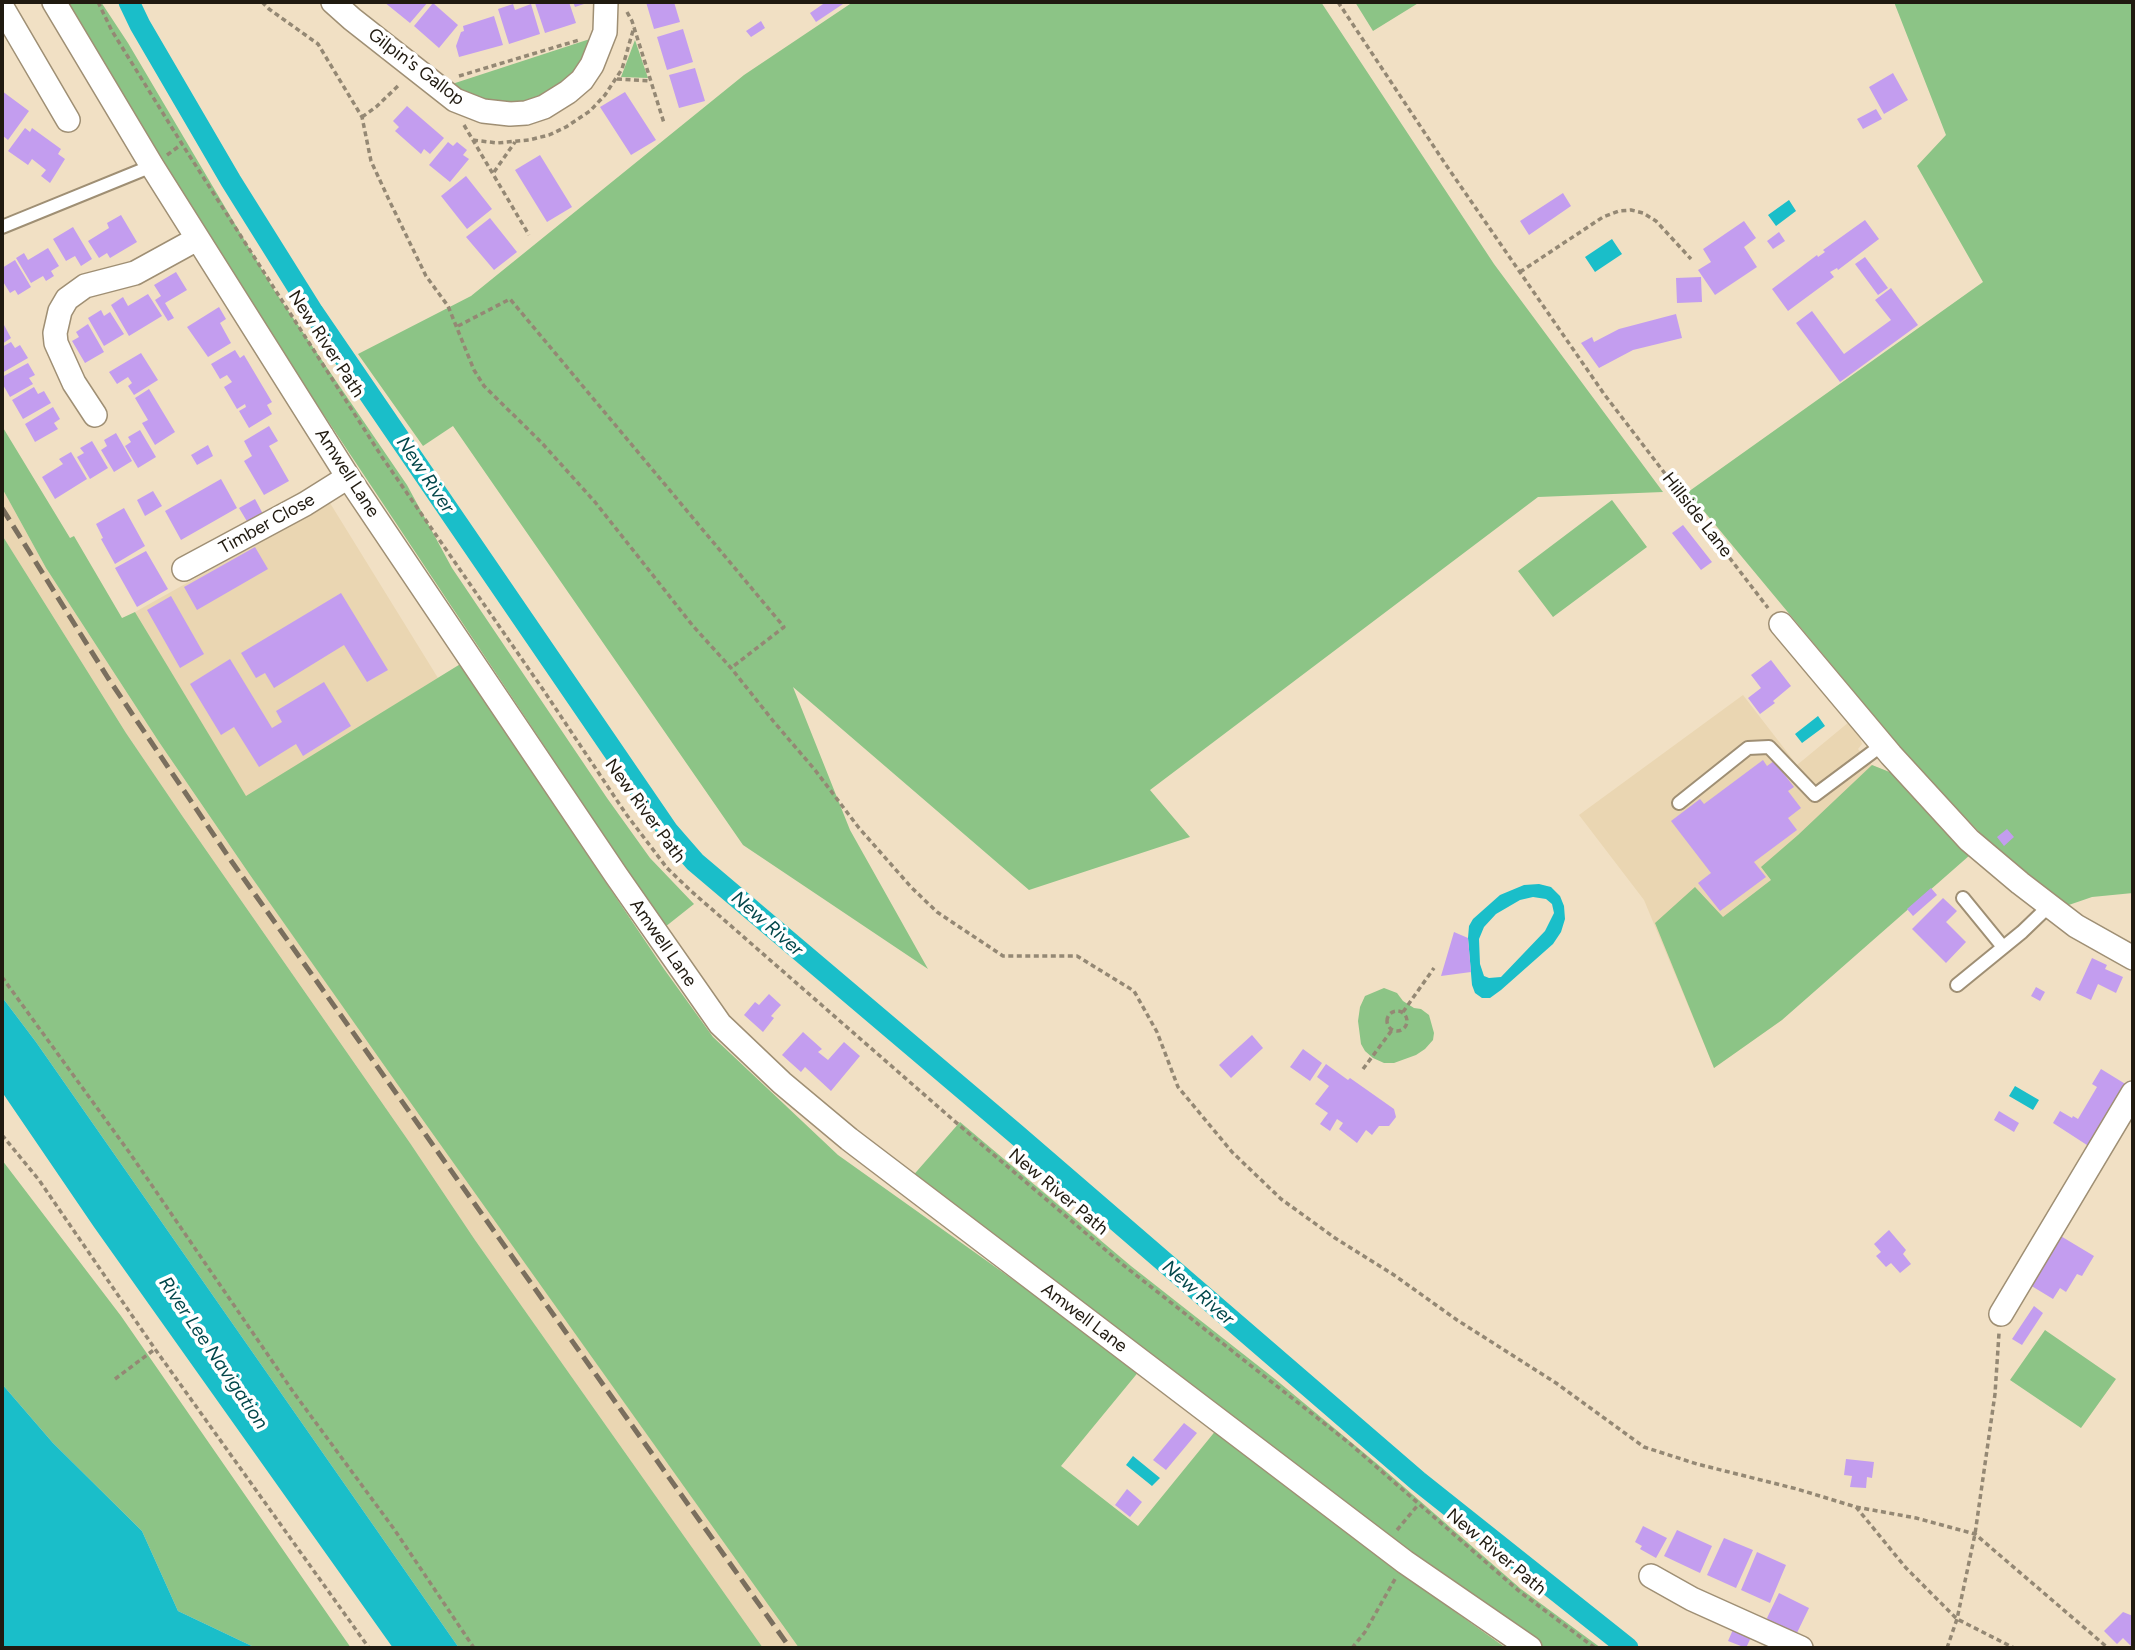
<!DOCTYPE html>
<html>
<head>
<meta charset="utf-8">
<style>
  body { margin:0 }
  #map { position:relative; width:2135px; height:1650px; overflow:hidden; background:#f1e0c4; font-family:Figtree,sans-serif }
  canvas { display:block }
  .frame { position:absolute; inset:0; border:4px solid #201a10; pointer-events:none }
</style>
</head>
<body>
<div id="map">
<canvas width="2135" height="1650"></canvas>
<div class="frame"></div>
</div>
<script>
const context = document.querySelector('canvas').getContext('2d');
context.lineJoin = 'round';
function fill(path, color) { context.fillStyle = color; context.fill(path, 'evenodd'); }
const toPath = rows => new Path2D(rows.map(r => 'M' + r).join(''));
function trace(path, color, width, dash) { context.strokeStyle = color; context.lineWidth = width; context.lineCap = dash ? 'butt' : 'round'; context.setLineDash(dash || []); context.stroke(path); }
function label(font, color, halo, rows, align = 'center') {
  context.font = font + ' Figtree,sans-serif'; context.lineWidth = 7; context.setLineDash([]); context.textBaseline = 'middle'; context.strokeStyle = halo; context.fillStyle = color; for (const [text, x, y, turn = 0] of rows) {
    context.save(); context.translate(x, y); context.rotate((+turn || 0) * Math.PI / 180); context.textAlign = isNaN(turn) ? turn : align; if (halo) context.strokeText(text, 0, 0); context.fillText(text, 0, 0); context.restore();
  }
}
const built = toPath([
  [2,488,46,568,159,742,250,875,799,1648,763,1648,475,1240,410,1143,183,817,126,733,2,535],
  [330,503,438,678,246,797,135,612],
  [1743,695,1797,765,1849,722,1859,734,1862,744,1858,749,1872,765,1902,777,1782,1020,1714,1068,1644,900,1579,815]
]);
const green = toPath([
  [65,2,101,2,128,43,274,290,407,485,452,568,607,798,650,858,694,904,665,927,280,349],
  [853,2,1321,2,1494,264,1663,492,1538,497,1150,790,1190,837,1029,890,793,687,850,830,928,969,743,845,453,426,423,446,358,354,471,296,744,75],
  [1355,2,1420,2,1373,31],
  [1894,2,2133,2,2133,893,2092,897,2063,907,2024,878,1919,770,1688,492,1983,282,1917,166,1946,135],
  [593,38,581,65,557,90,529,102,512,104,480,101,449,85],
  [635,40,648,78,621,77],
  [2,426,70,538,74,536,122,618,135,612,246,796,462,663,505,732,664,969,713,1037,838,1155,1140,1370,1061,1466,1138,1526,1217,1429,1402,1574,1506,1648,799,1648,398,1085,250,875,159,742,46,568,2,488],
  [1612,500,1647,547,1553,617,1518,571],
  [2,535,126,733,183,817,410,1143,475,1240,763,1648,459,1648,36,1042,2,997],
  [1872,765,1902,777,1970,855,1782,1020,1714,1068,1655,923,1695,887,1723,917,1771,880,1761,867,1798,835],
  [1384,988,1397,993,1403,1001,1414,1008,1421,1009,1429,1015,1434,1033,1433,1040,1425,1049,1416,1055,1394,1063,1384,1063,1373,1058,1365,1051,1361,1044,1358,1021,1360,1007,1365,996],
  [960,1122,1131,1266,1275,1379,1381,1467,1521,1589,1601,1648,1543,1648,1472,1599,1392,1537,1257,1441,910,1179],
  [2,1160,121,1316,351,1648,256,1648,178,1611,142,1531,53,1443,2,1384],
  [2045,1330,2116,1379,2081,1428,2010,1380]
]);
const water = toPath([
  [1789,200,1796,211,1776,226,1768,215],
  [1612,239,1622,254,1595,272,1585,257],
  [1818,716,1825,726,1802,743,1795,734],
  [1539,884,1551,887,1560,896,1564,906,1565,919,1561,932,1553,944,1501,990,1490,998,1482,998,1475,993,1472,985,1468,938,1469,926,1473,919,1500,895,1524,885],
  [1533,897,1546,899,1552,904,1554,913,1545,931,1501,977,1489,978,1484,976,1480,964,1479,939,1484,927,1496,914,1520,900],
  [2,997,36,1042,459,1648,393,1648,94,1227,2,1092],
  [2015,1086,2039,1100,2033,1110,2009,1096],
  [2,1384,53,1443,142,1531,178,1611,256,1648,2,1648],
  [1133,1456,1160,1478,1152,1486,1126,1465]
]);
const canal = toPath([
  [129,2,140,25,231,181,313,312,668,831,695,862,1016,1134,1418,1481,1628,1648]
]);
const building = toPath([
  [384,2,428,2,410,23],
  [540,2,569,2,576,23,545,33,535,3],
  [573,2,590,2,575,7],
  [646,2,674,2,680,22,654,29],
  [826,2,846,2,816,22,810,13],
  [433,3,458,25,439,48,414,26],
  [513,4,515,10,531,4,540,34,509,44,498,9],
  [494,16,503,45,459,57,456,46,461,32,464,31,463,26],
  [761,21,765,28,751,37,746,31],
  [683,29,693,62,667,70,657,37],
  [695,68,705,101,679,108,669,75],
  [1893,73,1908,100,1884,114,1869,87],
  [2,91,29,111,8,140,2,135],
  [625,92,656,140,631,155,600,107],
  [407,106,444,138,430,154,424,149,421,154,395,131,399,127,393,121],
  [1876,109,1882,119,1863,129,1857,119],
  [25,128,30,132,32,128,61,149,58,154,65,159,50,183,41,176,46,170,32,159,28,165,8,151],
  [448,142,453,146,457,142,467,150,463,155,469,159,450,182,429,165],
  [540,155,572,207,547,222,515,170],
  [466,176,492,209,467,229,441,196],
  [1563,193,1571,206,1529,235,1520,221],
  [121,215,137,242,110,258,107,253,99,258,88,241,109,228,107,223],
  [490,218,517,252,494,270,466,237],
  [1865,220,1879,239,1838,270,1837,268,1830,272,1834,277,1788,311,1772,289,1817,255,1818,257,1825,252,1823,250],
  [1744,221,1756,238,1744,247,1757,267,1715,295,1698,270,1711,262,1703,249],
  [73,227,92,259,81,266,75,256,66,261,53,239],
  [1779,232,1785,241,1773,249,1767,241],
  [48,248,59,266,51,271,54,276,46,281,43,276,31,283,16,258,24,253,28,260],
  [1865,257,1888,288,1878,295,1855,264],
  [15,260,31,287,18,295,15,290,10,293,2,280,2,268],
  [176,272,187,290,165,303,174,318,168,321,155,300,161,296,154,285],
  [1701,277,1702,302,1677,303,1676,278],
  [1891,288,1918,325,1840,382,1796,323,1812,311,1844,354,1891,320,1875,300],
  [148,294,162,316,129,336,111,305,123,297,128,306],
  [219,307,226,319,220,323,231,343,208,357,187,327],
  [101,310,104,316,110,312,124,334,104,346,88,318],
  [1676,314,1682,338,1633,350,1599,368,1581,343,1592,337,1594,342,1619,329],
  [88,324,104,352,85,363,72,341,79,337,76,332],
  [4,325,11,338,2,344,2,327],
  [11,342,15,348,20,345,28,358,2,373,2,347],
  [235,350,240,358,244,355,272,402,267,405,272,414,249,428,239,411,246,407,245,404,237,409,224,387,232,382,227,375,220,379,211,364],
  [141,353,158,380,134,395,128,386,132,383,128,377,117,384,109,372],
  [28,363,35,375,29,378,33,384,10,397,2,383,2,377],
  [34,387,38,394,44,391,51,403,23,419,12,400],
  [149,389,175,432,155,445,142,423,148,420,135,398],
  [53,407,60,419,54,423,58,429,35,442,25,424],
  [269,426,278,441,269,446,289,481,264,495,244,461,252,456,244,441],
  [140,430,156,457,138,468,125,446,131,442,128,437],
  [116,433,132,461,114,472,101,450,107,446,104,440],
  [92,441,108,468,90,479,77,457,84,453,80,448],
  [208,445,213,456,197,465,191,455],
  [71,452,87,479,55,499,42,477,63,464,59,459],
  [221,479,237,508,181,540,165,511],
  [153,491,162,506,145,516,137,500],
  [255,499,263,514,248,523,239,508],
  [124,508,145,546,115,564,101,539,103,538,96,524],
  [1683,525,1712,562,1701,570,1672,533],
  [255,547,268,569,197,610,184,587],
  [146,551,168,589,137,607,115,568],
  [341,593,388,670,367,682,344,645,274,688,265,673,256,678,241,653],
  [171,596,204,654,180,668,147,610],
  [230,659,272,728,282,722,276,711,324,682,351,726,303,756,296,744,259,767,234,727,221,735,190,684],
  [1771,660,1791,686,1773,701,1775,703,1760,714,1748,698,1761,688,1751,675],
  [1763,760,1767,766,1774,761,1794,787,1788,791,1801,808,1788,818,1797,830,1754,862,1766,877,1720,911,1698,883,1711,873,1671,821,1700,799,1704,804],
  [2007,829,2014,837,2004,846,1997,837],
  [1931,888,1937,895,1913,916,1907,909],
  [1943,898,1957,911,1946,922,1966,942,1946,963,1912,929],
  [1454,932,1468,938,1471,972,1441,976],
  [2092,958,2107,965,2105,969,2123,977,2116,993,2098,984,2091,1000,2076,993],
  [2036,987,2045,992,2040,1001,2031,996],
  [769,994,781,1005,771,1016,774,1018,763,1032,744,1015,755,1002,759,1005],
  [803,1032,822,1049,818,1052,828,1060,844,1042,860,1056,831,1091,805,1067,801,1072,782,1055],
  [1252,1035,1263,1048,1231,1078,1219,1065],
  [1303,1049,1322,1063,1310,1081,1290,1067],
  [1326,1064,1348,1080,1350,1078,1394,1109,1396,1117,1389,1126,1379,1126,1372,1135,1366,1130,1357,1143,1339,1129,1343,1123,1337,1119,1330,1131,1320,1124,1328,1113,1315,1104,1329,1086,1317,1077],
  [2101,1069,2127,1085,2118,1099,2116,1098,2097,1130,2099,1132,2090,1147,2053,1123,2060,1111,2072,1118,2073,1116,2078,1119,2097,1087,2092,1084],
  [1999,1111,2019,1123,2014,1132,1994,1120],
  [1889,1230,1906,1250,1903,1254,1911,1264,1900,1273,1891,1263,1886,1267,1876,1256,1881,1252,1874,1244],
  [2054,1232,2094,1256,2082,1276,2077,1274,2066,1292,2060,1288,2053,1299,2025,1282],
  [2034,1306,2043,1313,2022,1345,2012,1339],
  [1184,1423,1197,1433,1166,1470,1153,1460],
  [1846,1459,1874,1462,1872,1478,1867,1477,1866,1488,1850,1487,1852,1476,1844,1475],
  [1127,1489,1142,1502,1130,1517,1115,1505],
  [1643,1526,1667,1538,1656,1558,1640,1549,1642,1546,1635,1542],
  [1677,1530,1712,1546,1700,1573,1664,1556],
  [1724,1538,1753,1550,1736,1588,1707,1575],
  [1757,1552,1786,1565,1770,1603,1741,1590],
  [1779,1593,1809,1608,1795,1637,1772,1626,1767,1618],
  [2123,1612,2133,1616,2133,1648,2123,1638,2117,1644,2104,1631],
  [1735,1625,1753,1633,1746,1648,1728,1641]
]);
const path = toPath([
  [98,2,112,31,182,144,382,457,544,691,626,814,667,868,691,891,967,1132,1122,1264,1349,1443,1520,1592,1595,1648],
  [262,2,269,9,318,44,362,117,371,161,389,200,426,276,448,306,474,370,484,386,541,442,595,502,693,626,731,668,774,722,815,770,859,828,911,887,937,912,1003,956,1077,956,1134,991,1157,1032,1178,1087,1232,1152,1281,1199,1335,1238,1394,1275,1457,1320,1556,1383,1644,1447,1697,1464,1797,1489,1856,1507,1916,1518,1975,1534,2108,1648],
  [1338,2,1446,165,1604,394,1768,608],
  [627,12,632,21,664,123],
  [459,76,579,40],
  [617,79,651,81],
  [362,117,376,107,400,84],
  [464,125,529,235],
  [473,140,497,143,529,140,549,135,566,127,590,111,605,95,622,69,634,27],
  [167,155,182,144],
  [494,172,515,142],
  [1520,272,1603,217,1619,211,1631,210,1643,213,1656,221,1691,259],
  [458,326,510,299,784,627,731,668],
  [2,977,129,1152,294,1393,394,1529,474,1648],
  '1387 1021a10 10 0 1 1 20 0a10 10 0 1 1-20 0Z',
  [1403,1012,1434,968],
  [1363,1069,1392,1030],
  [2,1135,39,1180,155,1349,369,1648],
  [115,1379,155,1349],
  [1856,1507,1906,1568,1957,1619,2014,1648],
  [1397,1530,1418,1505],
  [1352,1648,1365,1632,1395,1579],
  [1947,1648,1957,1619,1975,1534,1995,1394,1999,1333]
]);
const service = toPath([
  [2,227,152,166],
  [1679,803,1748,748,1769,747,1815,795,1882,745],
  [1963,898,2003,947],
  [1957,985,2022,932,2049,906]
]);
const minor = toPath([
  [54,2,152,166,348,477,616,875,720,1024,782,1083,849,1139,1405,1562,1530,1648],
  [333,2,352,19,455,100,483,111,510,114,526,113,544,107,568,92,582,80,592,65,605,32,606,2],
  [2,7,68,120],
  [95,415,74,383,56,343,55,333,60,311,67,299,85,286,135,273,197,239],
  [184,569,305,504,348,477],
  [1781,624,1891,755,1969,840,2020,883,2076,926,2133,958],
  [2001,1314,2133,1093],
  [1651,1576,1692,1599,1801,1648]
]);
const rail = toPath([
  [2,508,108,678,232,862,790,1648]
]);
const streetNames = [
  ["Gilpin's Gallop",416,67,37],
  ["New River Path",326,344,57],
  ["Amwell Lane",347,473,57],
  ["Hillside Lane",1697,515,52],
  ["Timber Close",267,524,-29],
  ["New River Path",645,811,54],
  ["Amwell Lane",663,943,55],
  ["New River Path",1058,1192,40],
  ["Amwell Lane",1084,1318,37],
  ["New River Path",1496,1552,40]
];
const waterNames = [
  ["New River",425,475,56],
  ["New River",767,924,41],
  ["New River",1198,1293,41],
  ["River Lee Navigation",213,1353,56]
];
fill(built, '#ead6b2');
fill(green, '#8cc486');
fill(water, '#1abec9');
trace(canal, '#1abec9', 21);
fill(building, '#c39def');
trace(service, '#9f8f74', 16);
trace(minor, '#9f8f74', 26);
trace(path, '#948874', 3.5, [5, 3.5]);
trace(service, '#fff', 12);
trace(minor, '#fff', 23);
trace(rail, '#7a6f5e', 5, [14, 7]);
label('18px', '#201a10', '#fff', streetNames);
label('italic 19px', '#03474b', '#fff', waterNames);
</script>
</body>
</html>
